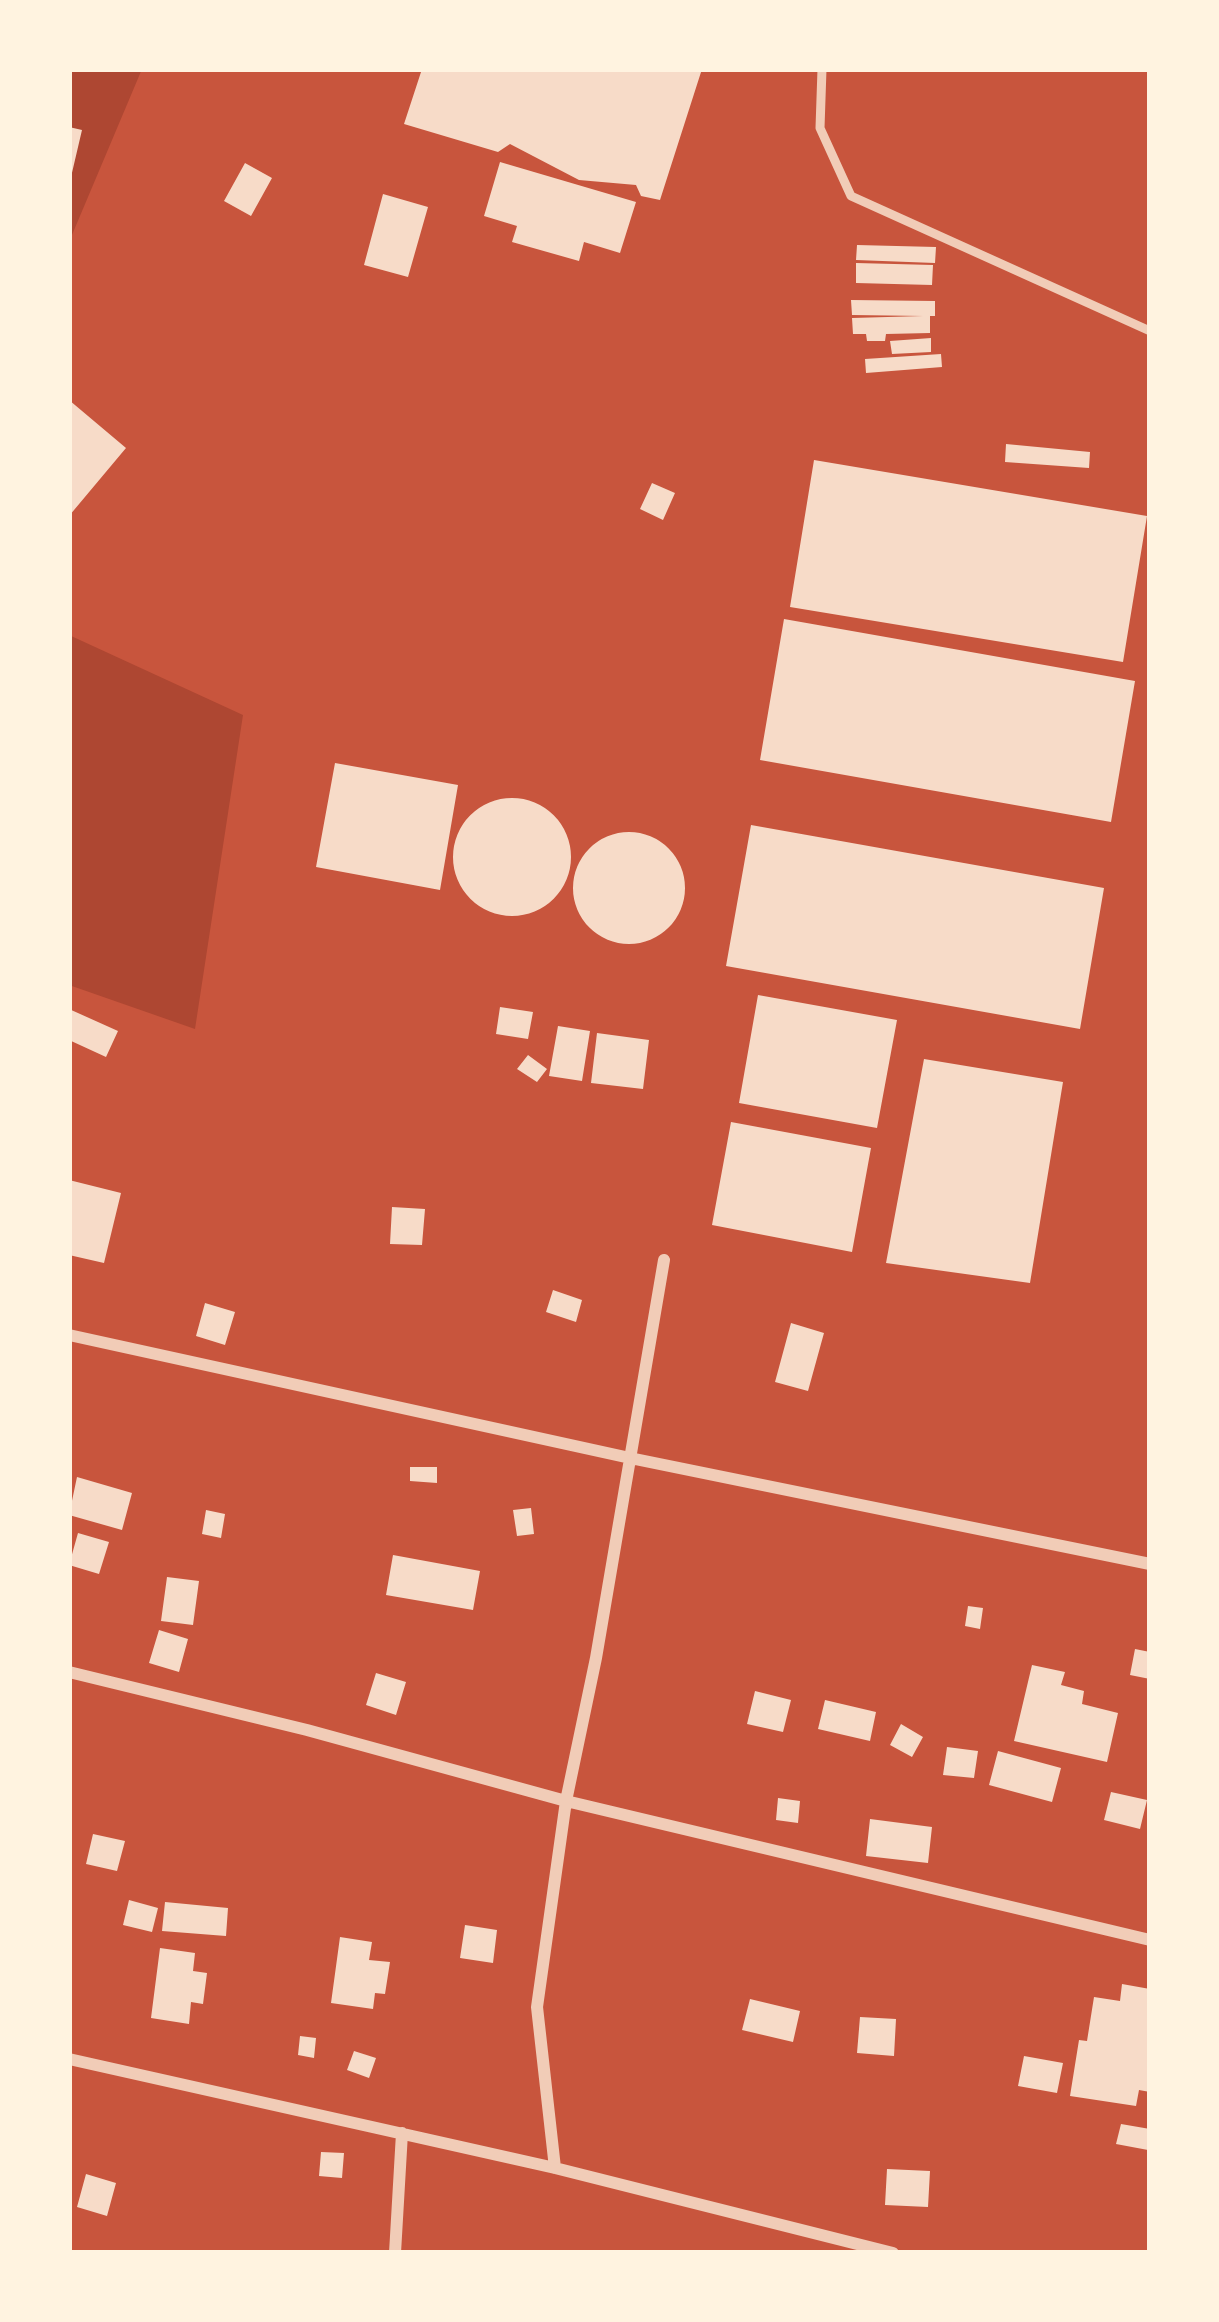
<!DOCTYPE html>
<html>
<head>
<meta charset="utf-8">
<style>
  body { margin:0 }
  #map { position:relative; width:1219px; height:2322px; overflow:hidden; background:#c8553d; font-family:"Fira Sans Condensed",sans-serif }
  canvas { display:block }
  .frame { position:absolute; inset:0; border:72px solid #fff3e0; pointer-events:none }
</style>
</head>
<body>
<div id="map">
<canvas width="1219" height="2322"></canvas>
<div class="frame"></div>
</div>
<script>
const context = document.querySelector('canvas').getContext('2d');
context.lineJoin = 'round';
function fill(path, color) { context.fillStyle = color; context.fill(path, 'evenodd'); }
const toPath = rows => new Path2D(rows.map(r => 'M' + r).join(''));
function trace(path, color, width, dash) { context.strokeStyle = color; context.lineWidth = width; context.lineCap = dash ? 'butt' : 'round'; context.setLineDash(dash || []); context.stroke(path); }
const green = toPath([
  [69,69,142,69,69,242],
  [69,635,243,715,195,1029,69,985]
]);
const building = toPath([
  [422,69,702,69,660,200,641,196,636,185,579,180,510,144,498,152,404,124],
  [69,127,82,130,71,177,69,176],
  [500,162,636,202,620,253,584,242,579,261,512,242,517,226,484,216],
  [245,163,272,178,251,216,224,201],
  [383,194,428,207,408,277,364,265],
  [857,245,936,247,935,263,856,260],
  [856,263,933,265,932,285,856,283],
  [851,300,935,301,935,316,930,316,930,333,886,334,885,341,867,341,866,334,853,334,852,318,923,316,852,315],
  [931,338,931,352,892,354,890,341],
  [941,354,942,367,866,373,865,359],
  [69,400,126,448,69,516],
  [1006,444,1090,452,1089,468,1005,462],
  [814,460,1147,516,1123,662,790,607],
  [652,483,675,493,663,520,640,509],
  [784,619,1135,681,1111,822,760,760],
  [335,763,458,785,440,890,316,867],
  '453 857a59 59 0 1 1 118 0a59 59 0 1 1-118 0Z',
  [751,825,1104,888,1080,1029,726,966],
  '573 888a56 56 0 1 1 112 0a56 56 0 1 1-112 0Z',
  [758,995,897,1020,877,1128,739,1103],
  [500,1007,533,1012,528,1039,496,1034],
  [69,1009,118,1031,106,1057,69,1040],
  [558,1026,590,1031,582,1081,549,1076],
  [597,1033,649,1040,643,1089,591,1083],
  [528,1055,547,1069,537,1082,517,1069],
  [924,1059,1063,1082,1030,1283,886,1263],
  [731,1122,871,1148,852,1252,712,1225],
  [69,1180,121,1193,104,1263,69,1255],
  [392,1207,425,1209,422,1245,390,1244],
  [553,1290,582,1300,576,1322,546,1312],
  [205,1303,235,1312,225,1345,196,1336],
  [791,1323,824,1333,808,1391,775,1382],
  [410,1467,437,1467,437,1483,410,1481],
  [77,1477,132,1493,122,1530,69,1515],
  [531,1508,534,1534,517,1536,513,1510],
  [206,1510,225,1514,221,1538,202,1534],
  [78,1533,109,1542,99,1574,69,1565],
  [393,1555,480,1571,473,1610,386,1595],
  [167,1577,199,1581,193,1625,161,1621],
  [968,1606,983,1608,980,1629,965,1626],
  [159,1630,188,1639,179,1672,149,1663],
  [1135,1649,1150,1652,1150,1679,1130,1675],
  [1032,1665,1065,1672,1061,1685,1084,1691,1082,1704,1118,1713,1107,1762,1014,1741],
  [376,1673,406,1682,396,1715,366,1705],
  [755,1691,791,1700,783,1732,747,1724],
  [825,1700,876,1712,870,1741,818,1729],
  [901,1724,923,1737,912,1757,890,1745],
  [947,1747,978,1751,974,1778,943,1775],
  [998,1751,1061,1768,1052,1802,989,1785],
  [1111,1792,1147,1800,1140,1829,1104,1820],
  [778,1798,800,1801,798,1823,776,1820],
  [870,1819,932,1827,928,1863,866,1856],
  [93,1834,125,1841,117,1871,86,1864],
  [129,1900,158,1908,152,1932,123,1925],
  [165,1902,228,1908,226,1936,162,1931],
  [465,1925,497,1930,493,1963,460,1958],
  [340,1937,372,1942,369,1960,390,1962,385,1994,375,1993,373,2009,331,2003],
  [160,1948,195,1953,193,1971,207,1973,203,2004,191,2002,189,2024,151,2018],
  [1122,1984,1150,1989,1150,2092,1139,2090,1136,2106,1070,2096,1079,2040,1087,2041,1094,1997,1120,2001],
  [750,1999,800,2011,793,2042,742,2030],
  [860,2017,896,2019,894,2056,857,2053],
  [300,2036,316,2038,314,2058,298,2055],
  [354,2051,376,2058,369,2078,347,2070],
  [1024,2056,1063,2063,1057,2093,1018,2086],
  [1121,2124,1150,2129,1148,2150,1116,2144],
  [321,2152,344,2153,342,2178,319,2176],
  [887,2169,930,2171,928,2207,885,2205],
  [86,2174,116,2183,107,2216,77,2207]
]);
const service = toPath([
  [822,69,820,128,851,196,1150,331]
]);
const minor = toPath([
  [69,1335,630,1458,1150,1564],
  [69,1672,307,1730,566,1801,1150,1940],
  [69,2059,555,2168,893,2253],
  [555,2168,537,2007,566,1801,596,1658,664,1260],
  [395,2253,402,2133]
]);
fill(green, '#ae4732');
fill(building, '#f7dbc8');
trace(service, '#f1ccb7', 9);
trace(minor, '#f1ccb7', 12);
</script>
</body>
</html>
